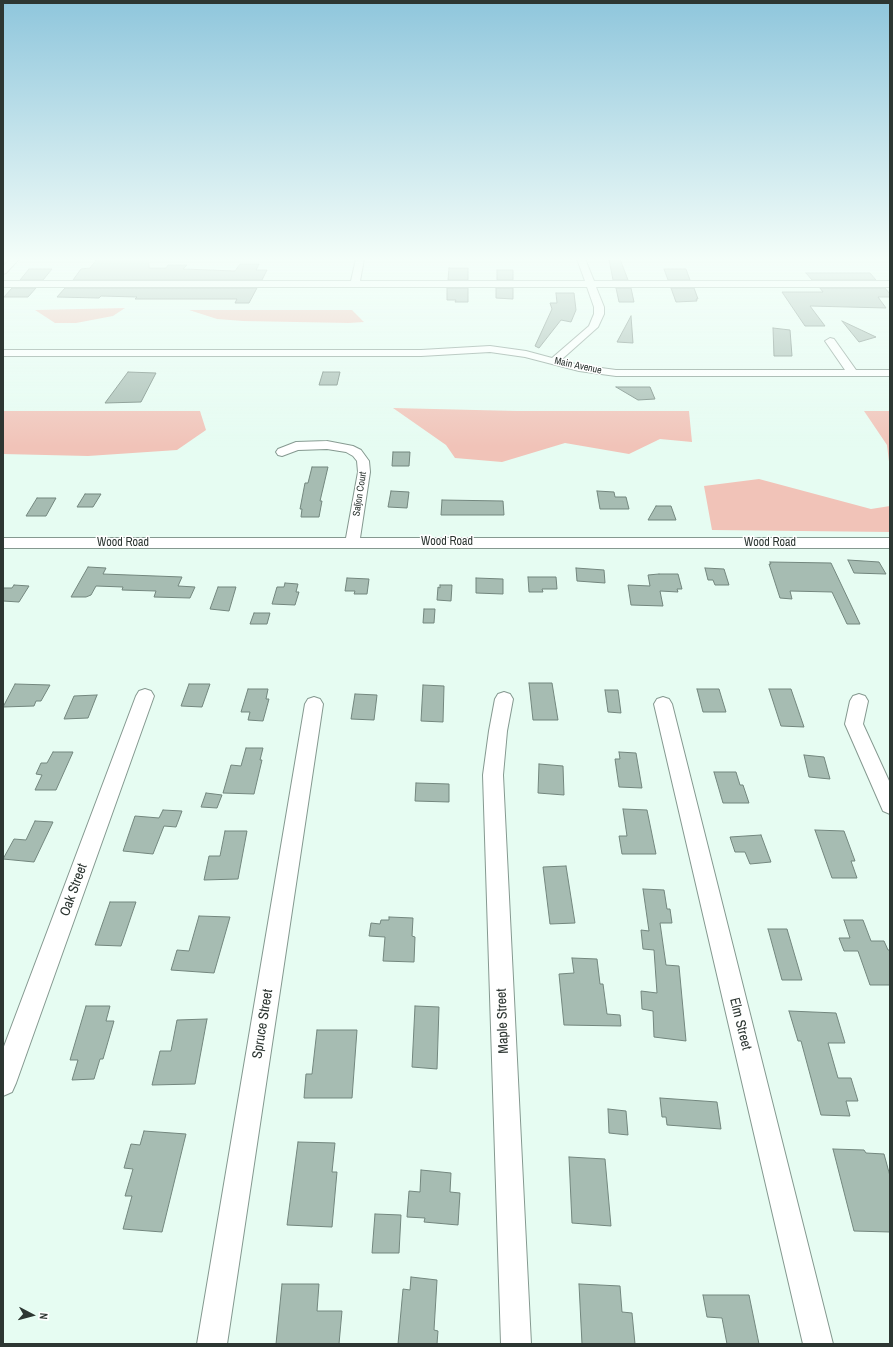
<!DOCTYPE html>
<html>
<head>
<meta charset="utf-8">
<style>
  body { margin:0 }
  #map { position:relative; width:893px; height:1347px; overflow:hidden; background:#e6fcf2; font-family:"Archivo Narrow",sans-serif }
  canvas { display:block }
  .frame { position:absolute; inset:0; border:4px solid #2d3632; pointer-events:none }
  .north { position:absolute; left:12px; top:1295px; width:40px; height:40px; -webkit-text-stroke:3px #fff; paint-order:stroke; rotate:96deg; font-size:11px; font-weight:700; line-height:16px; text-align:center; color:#2d3632 }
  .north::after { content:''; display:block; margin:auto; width:14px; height:18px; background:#2d3632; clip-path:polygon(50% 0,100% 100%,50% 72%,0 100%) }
</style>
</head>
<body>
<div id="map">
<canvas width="893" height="1347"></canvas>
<div class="frame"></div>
<div class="north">N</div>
</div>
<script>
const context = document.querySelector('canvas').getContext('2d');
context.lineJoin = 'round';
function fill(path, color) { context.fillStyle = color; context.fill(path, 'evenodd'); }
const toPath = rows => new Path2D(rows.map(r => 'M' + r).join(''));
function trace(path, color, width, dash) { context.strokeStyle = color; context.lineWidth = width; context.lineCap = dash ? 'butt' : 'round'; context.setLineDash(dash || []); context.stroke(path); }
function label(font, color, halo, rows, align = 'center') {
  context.font = font + ' "Archivo Narrow",sans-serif'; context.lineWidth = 3; context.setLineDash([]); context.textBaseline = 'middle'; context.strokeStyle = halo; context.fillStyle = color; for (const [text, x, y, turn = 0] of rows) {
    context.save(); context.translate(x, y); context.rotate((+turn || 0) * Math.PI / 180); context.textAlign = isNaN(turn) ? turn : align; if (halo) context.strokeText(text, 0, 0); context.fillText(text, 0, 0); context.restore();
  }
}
const green = toPath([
  [125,308,113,316,76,323,55,323,35,310],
  [189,310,352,310,364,322,349,323,243,321,217,319],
  [393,408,517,411,689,411,692,442,660,439,629,454,565,443,502,462,455,458,446,445],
  [3,411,200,411,206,430,177,450,88,456,3,454],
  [864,411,890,411,890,470,887,445],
  [759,479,871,509,890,506,890,532,712,530,704,486]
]);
const building = toPath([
  [97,259,149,259,149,268,166,268,168,265,187,265,183,269,235,271,240,264,259,264,256,270,267,270,262,280,73,280,81,269,90,268,97,259],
  [609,259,620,259,628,280,613,280,609,259],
  [449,268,468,268,468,280,448,280,449,268],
  [29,269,52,269,43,280,20,280,29,269],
  [664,269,686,269,690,280,668,280,664,269],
  [497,270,513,270,513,280,497,280,497,270],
  [806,273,870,273,876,280,812,280,806,273],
  [12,288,36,288,28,297,4,297,12,288],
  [65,288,257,288,249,303,235,303,237,299,135,299,137,297,101,296,99,298,57,297,65,288],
  [447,288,468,288,468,302,455,302,456,300,447,300,447,288],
  [496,288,513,288,513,299,496,298,496,288],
  [616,288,631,288,634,302,619,302,616,288],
  [671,288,694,288,698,299,696,299,697,301,676,302,671,288],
  [820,288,885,288,890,294,890,297,878,297,886,308,810,306,825,326,805,326,782,292,823,292,820,288],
  [556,293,574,293,576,310,571,322,561,320,539,348,535,346,552,309,550,303,557,303,556,293],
  [631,316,633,343,617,342,631,316],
  [842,321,876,337,859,342,842,321],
  [773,328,790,330,792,356,774,356,773,328],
  [128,372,156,373,141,402,105,403,128,372],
  [323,372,340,372,337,385,319,385,323,372],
  [616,387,650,387,655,399,638,400,616,387],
  [393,452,410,452,409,466,392,466,393,452],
  [312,467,328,467,320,501,322,501,319,517,301,517,302,509,300,509,305,483,308,483,312,467],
  [391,491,409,492,407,508,388,507,391,491],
  [597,491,614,492,615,497,626,497,629,509,600,509,597,491],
  [85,494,101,494,93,507,77,507,85,494],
  [37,498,56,498,46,516,26,516,37,498],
  [442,500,503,501,504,515,441,515,442,500],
  [656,506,671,506,676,520,648,520,656,506],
  [848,560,879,562,886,574,854,573,848,560],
  [770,562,831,563,860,624,847,624,832,592,790,591,792,599,780,598,769,564,771,564,770,562],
  [88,567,106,568,103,574,182,577,178,586,195,587,190,598,154,597,156,591,122,590,123,587,96,586,91,595,86,597,71,597,88,567],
  [576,568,604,570,605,583,577,581,576,568],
  [705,568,724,569,729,585,715,585,713,580,708,580,705,568],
  [659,574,678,574,682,589,677,589,678,592,660,591,663,606,631,605,628,585,650,586,648,575,659,574],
  [528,577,556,577,557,589,542,589,543,592,529,592,528,577],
  [347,578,369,579,367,594,354,594,355,591,345,591,347,578],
  [476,578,503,579,503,594,476,593,476,578],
  [285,583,298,584,296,592,299,592,295,605,272,604,277,587,284,587,285,583],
  [14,585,29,586,19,602,3,601,3,588,12,588,14,585],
  [440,585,452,585,451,601,437,600,438,587,440,588,440,585],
  [218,587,236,587,229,611,210,609,218,587],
  [424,609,435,609,434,623,423,623,424,609],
  [254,613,270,613,267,624,250,624,254,613],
  [529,683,552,683,558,720,533,720,529,683],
  [15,684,50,685,41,701,36,701,34,706,3,707,15,684],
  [189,684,210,684,202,707,181,706,189,684],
  [423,685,444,686,443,722,421,721,423,685],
  [248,689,268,689,266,699,269,699,263,721,248,720,250,712,241,712,248,689],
  [697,689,719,689,726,712,703,712,697,689],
  [769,689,791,689,804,727,781,726,769,689],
  [605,690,618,690,621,713,608,712,605,690],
  [355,694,377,695,374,720,351,719,355,694],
  [97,695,88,718,64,719,74,696,97,695],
  [246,748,263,748,260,760,262,760,254,794,223,793,231,765,241,766,246,748],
  [53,752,73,752,56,790,35,790,42,775,36,774,41,763,47,763,53,752],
  [619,752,636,753,642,788,619,787,615,759,620,759,619,752],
  [804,755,824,757,830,779,809,777,804,755],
  [539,764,563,766,564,795,538,793,539,764],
  [714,772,736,772,740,785,743,785,749,803,723,803,714,772],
  [416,783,449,784,449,802,415,801,416,783],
  [206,793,222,795,217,808,201,807,206,793],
  [623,809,647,810,656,854,622,854,619,836,627,836,623,809],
  [163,810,182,811,176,827,164,826,153,854,123,851,135,816,159,818,163,810],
  [35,821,53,822,34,862,3,859,14,839,26,840,35,821],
  [815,830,844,831,855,861,851,861,857,878,832,878,815,830],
  [225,831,247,831,238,879,204,880,209,856,220,856,225,831],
  [761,835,771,862,750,864,745,852,735,852,730,837,761,835],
  [566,866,575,923,550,924,543,867,566,866],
  [643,889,664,890,667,909,670,909,672,923,660,923,666,965,679,966,686,1041,654,1037,653,1011,642,1009,641,991,657,993,654,950,643,949,641,930,649,931,643,889],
  [110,902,136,902,121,946,95,945,110,902],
  [199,916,230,917,214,973,171,970,177,950,189,951,199,916],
  [389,917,413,918,412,936,415,937,414,962,383,961,385,937,369,936,371,923,380,924,381,920,389,920,389,917],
  [844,920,863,920,871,941,884,941,888,950,890,950,890,985,870,985,858,951,844,951,839,938,850,938,844,920],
  [768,929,787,929,802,980,782,980,768,929],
  [572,958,597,959,600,984,603,984,607,1014,620,1015,621,1026,564,1025,559,974,574,973,572,958],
  [86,1006,110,1006,106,1021,114,1021,103,1059,100,1059,94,1079,72,1080,78,1060,70,1060,86,1006],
  [415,1006,439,1007,437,1069,412,1067,415,1006],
  [789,1011,836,1013,845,1043,828,1043,838,1078,851,1078,858,1101,846,1101,850,1116,821,1115,801,1041,798,1041,789,1011],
  [207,1019,195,1084,152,1085,160,1051,171,1051,177,1020,207,1019],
  [317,1030,357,1030,352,1098,304,1098,306,1074,312,1074,317,1030],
  [660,1098,717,1102,721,1129,667,1125,666,1117,662,1117,660,1098],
  [608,1109,626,1111,628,1135,609,1133,608,1109],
  [144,1131,186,1134,162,1232,123,1229,132,1196,125,1196,133,1169,124,1168,131,1144,140,1145,144,1131],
  [298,1142,335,1143,332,1172,337,1172,332,1227,287,1225,298,1142],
  [833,1149,864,1150,866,1153,884,1154,890,1176,890,1232,854,1231,833,1149],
  [569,1157,605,1159,611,1226,572,1223,569,1157],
  [421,1170,451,1173,450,1192,460,1193,458,1225,424,1222,425,1218,407,1217,409,1191,420,1192,421,1170],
  [375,1214,401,1215,399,1253,372,1253,375,1214],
  [411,1277,437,1280,434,1330,438,1331,437,1344,398,1344,403,1289,410,1290,411,1277],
  [282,1284,319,1284,317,1311,342,1311,339,1344,276,1344,282,1284],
  [579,1284,620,1286,622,1312,632,1313,635,1344,582,1344,579,1284],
  [703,1295,749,1295,759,1344,727,1344,722,1318,707,1317,703,1295]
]);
const minor = toPath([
  [11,259,19,259,6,273,3,274,3,266,11,259],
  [356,259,364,259,360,281,585,281,577,259,585,259,594,281,890,281,890,287,596,287,604,307,604,314,598,327,561,360,579,365,616,370,845,370,825,341,830,338,834,339,856,370,890,370,890,376,616,376,579,371,525,357,490,352,421,356,3,356,3,350,421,350,490,346,526,351,552,358,589,326,594,314,594,307,587,287,3,287,3,281,351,281,356,259],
  [327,441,353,446,361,450,369,461,370,472,360,538,890,538,890,548,3,548,3,538,346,538,358,472,357,461,353,456,346,452,327,449,298,450,282,456,278,455,276,452,278,449,296,442,327,441],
  [145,689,151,691,154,696,16,1083,12,1092,3,1096,3,1049,136,696,139,691,145,689],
  [504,692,510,694,513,699,507,731,503,775,531,1344,501,1344,483,775,489,731,495,699,498,694,504,692],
  [859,694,865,696,868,701,863,724,890,783,890,814,883,811,845,724,850,701,853,696,859,694],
  [314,697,320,699,323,704,227,1344,197,1344,305,704,308,699,314,697],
  [663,697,669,699,672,704,833,1344,803,1344,654,704,657,699,663,697]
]);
const farStreetnames = [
  ["Main Avenue",578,366,12],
  ["Saljon Court",360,494,-81]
];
const streetNames = [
  ["Wood Road",447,542],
  ["Wood Road",123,543],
  ["Wood Road",770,543]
];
const nearStreetnames = [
  ["Oak Street",74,890,-70],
  ["Maple Street",503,1021,-92],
  ["Spruce Street",263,1024,-81],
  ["Elm Street",740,1024,76]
];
fill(green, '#f1c3b8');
fill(building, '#a6bcb2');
trace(building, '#73877e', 1);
trace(minor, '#859990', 2);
fill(minor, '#fff');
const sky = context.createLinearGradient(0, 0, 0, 447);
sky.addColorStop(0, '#8fc6dc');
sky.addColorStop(0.58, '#f4fef9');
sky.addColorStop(1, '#f4fef900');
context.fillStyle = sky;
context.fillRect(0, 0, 893, 447);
label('10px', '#2d3632', '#fff', farStreetnames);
label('12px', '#2d3632', '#fff', streetNames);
label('14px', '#2d3632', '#fff', nearStreetnames);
</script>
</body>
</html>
